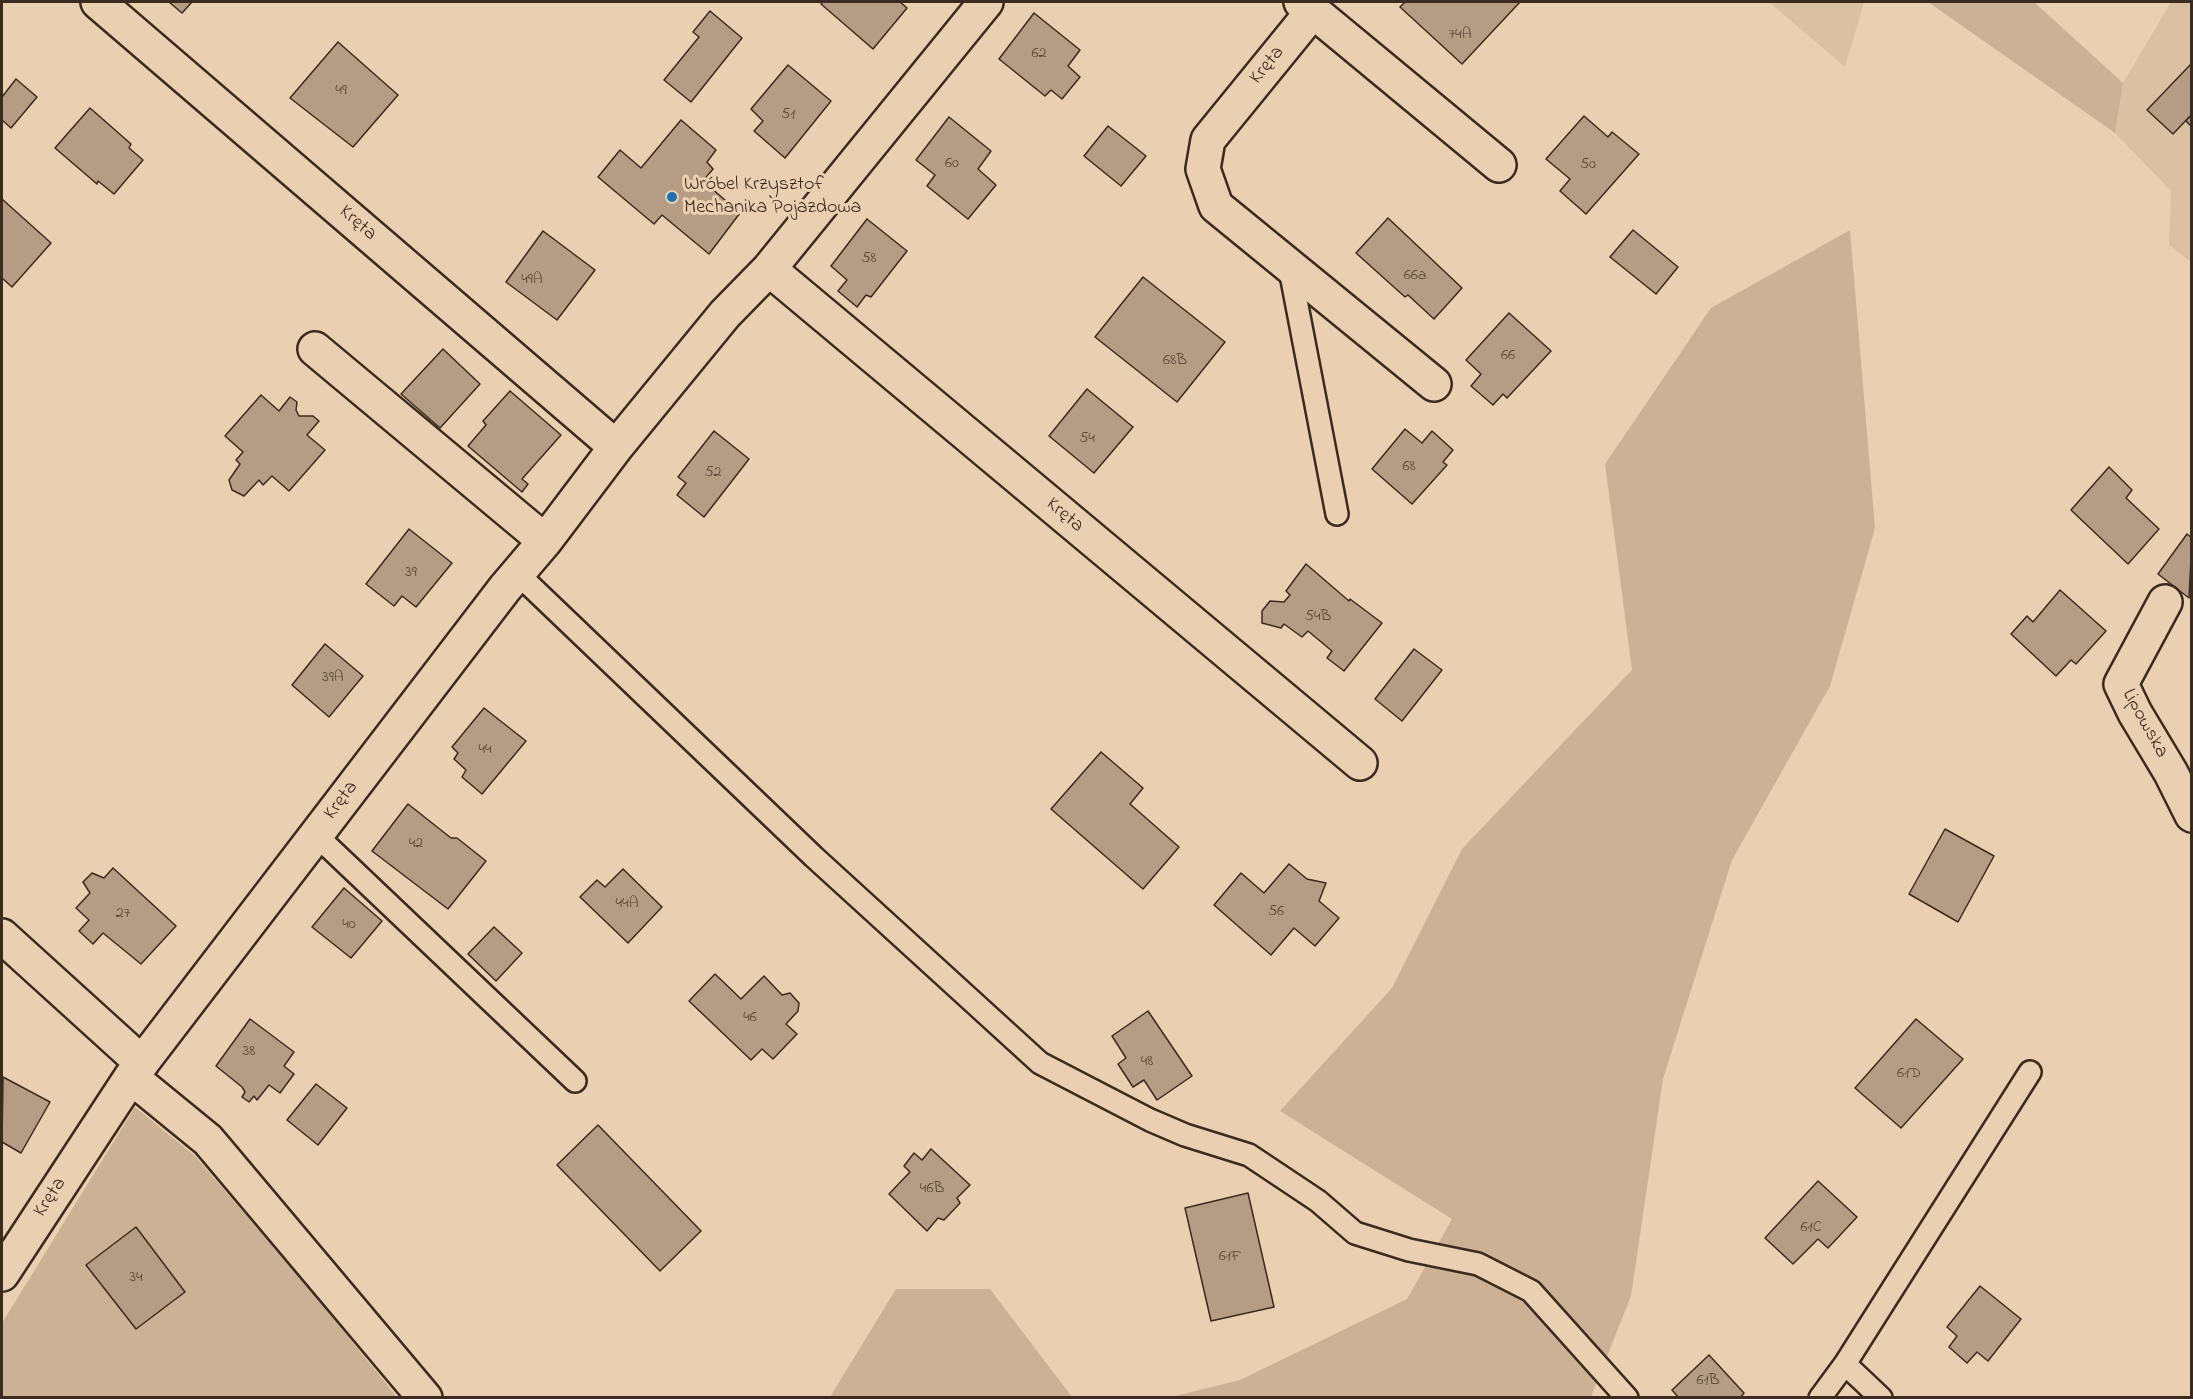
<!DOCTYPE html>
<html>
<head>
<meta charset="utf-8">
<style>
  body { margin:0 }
  #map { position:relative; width:2193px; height:1399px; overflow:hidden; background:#ead0b2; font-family:"Indie Flower",sans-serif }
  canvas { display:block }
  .frame { position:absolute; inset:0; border:3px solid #3b2a1e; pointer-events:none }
</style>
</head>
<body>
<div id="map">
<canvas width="2193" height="1399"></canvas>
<div class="frame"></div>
</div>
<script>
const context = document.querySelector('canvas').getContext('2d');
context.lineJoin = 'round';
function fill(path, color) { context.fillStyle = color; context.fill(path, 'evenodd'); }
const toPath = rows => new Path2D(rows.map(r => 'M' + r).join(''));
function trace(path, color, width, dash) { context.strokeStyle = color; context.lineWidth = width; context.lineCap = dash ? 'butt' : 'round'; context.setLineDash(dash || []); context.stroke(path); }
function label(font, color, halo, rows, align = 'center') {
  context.font = font + ' "Indie Flower",sans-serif'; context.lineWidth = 6; context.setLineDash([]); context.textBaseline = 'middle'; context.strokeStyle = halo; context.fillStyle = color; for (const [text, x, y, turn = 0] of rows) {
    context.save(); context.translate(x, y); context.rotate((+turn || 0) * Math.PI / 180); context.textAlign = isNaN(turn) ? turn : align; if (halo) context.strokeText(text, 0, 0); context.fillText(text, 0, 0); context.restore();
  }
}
const built = toPath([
  [1769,2,1864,2,1845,67],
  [2171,2,2191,2,2191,262,2169,245,2171,191,2115,133,2123,83]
]);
const green = toPath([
  [1928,2,2034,2,2123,83,2115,133],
  [1850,230,1875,528,1830,686,1732,860,1663,1079,1631,1296,1591,1397,1167,1398,1240,1380,1407,1299,1452,1219,1280,1111,1392,988,1462,849,1632,670,1605,464,1711,308],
  [135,1107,195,1156,306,1285,397,1397,2,1397,2,1323],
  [896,1289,990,1289,1072,1397,830,1397]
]);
const building = toPath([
  [169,2,192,2,182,13,169,2],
  [823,2,900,2,907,8,873,49,821,4,823,2],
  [1405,2,1520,2,1462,64,1400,7,1405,2],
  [710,11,742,38,691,102,664,80,699,37,693,32,710,11],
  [1034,13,1080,50,1068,66,1080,77,1062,99,1051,90,1045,96,999,59,1034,13],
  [338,42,398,95,353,147,290,98,338,42],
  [2191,64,2192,114,2173,134,2147,110,2191,64],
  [788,65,831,101,785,158,754,131,763,121,751,109,788,65],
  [16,79,37,97,11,128,2,120,2,97,16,79],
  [90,108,131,144,129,148,143,160,114,194,98,181,97,184,55,148,90,108],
  [2192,114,2192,127,2186,121,2192,114],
  [1584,116,1608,137,1612,132,1639,154,1586,214,1560,191,1570,179,1546,159,1584,116],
  [949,117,991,151,978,169,996,185,968,219,927,186,935,175,916,160,949,117],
  [681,120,716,150,707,162,713,169,703,181,740,213,709,254,662,215,654,224,598,177,620,150,641,168,681,120],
  [1108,126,1146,156,1121,186,1084,156,1108,126],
  [2,199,51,243,12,287,2,278,2,199],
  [1388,218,1462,288,1434,319,1408,295,1405,297,1356,253,1388,218],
  [867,219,907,251,871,297,866,295,857,307,838,291,847,280,831,266,867,219],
  [1633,230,1678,267,1656,294,1610,257,1633,230],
  [543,231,595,270,557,320,506,282,543,231],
  [1143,277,1225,342,1177,402,1095,337,1143,277],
  [1509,313,1551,351,1507,398,1503,394,1493,405,1471,386,1481,374,1466,360,1509,313],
  [443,349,480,384,440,428,401,394,443,349],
  [1087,389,1133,427,1094,473,1049,436,1087,389],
  [510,391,561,435,522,479,528,484,522,492,468,446,486,425,483,421,510,391],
  [261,395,279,411,290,397,297,402,296,410,299,416,313,416,319,421,307,435,325,450,289,491,272,476,263,485,259,480,244,496,232,490,229,480,240,464,236,460,243,452,225,436,261,395],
  [1405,429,1422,443,1432,431,1453,450,1443,462,1447,465,1412,504,1372,469,1405,429],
  [714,431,749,459,704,517,677,495,686,483,678,477,714,431],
  [2109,467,2132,490,2126,498,2159,529,2128,564,2071,510,2109,467],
  [409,529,452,563,416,607,402,596,394,606,366,584,409,529],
  [2187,534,2192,538,2189,598,2158,574,2187,534],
  [1306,564,1349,601,1350,599,1382,623,1344,671,1327,658,1332,651,1308,631,1302,637,1284,624,1281,628,1262,623,1262,611,1270,601,1284,602,1290,595,1286,591,1306,564],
  [2060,590,2106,631,2076,664,2071,660,2056,676,2011,634,2027,616,2033,622,2060,590],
  [325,644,363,676,329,717,292,685,325,644],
  [1414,649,1442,670,1402,721,1375,699,1414,649],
  [484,708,526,741,482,794,462,777,466,770,454,759,458,753,452,747,484,708],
  [1101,752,1143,788,1130,804,1179,847,1143,889,1051,809,1101,752],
  [408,804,451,838,457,838,486,861,448,909,372,851,408,804],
  [1945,829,1994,856,1958,922,1909,894,1945,829],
  [1289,864,1307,879,1326,883,1319,901,1339,918,1315,946,1294,928,1271,955,1214,905,1241,873,1264,893,1289,864],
  [113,868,176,926,141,964,103,933,93,944,79,931,89,920,76,908,90,893,83,882,92,873,104,878,113,868],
  [623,869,662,907,628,943,580,897,597,880,605,887,623,869],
  [344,888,382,921,351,958,312,927,344,888],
  [494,927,522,953,496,981,468,954,494,927],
  [715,974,741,999,764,976,782,995,790,993,799,1003,798,1011,786,1024,797,1034,773,1059,762,1049,751,1060,689,1001,715,974],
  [1148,1011,1192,1076,1157,1100,1144,1080,1133,1087,1118,1064,1126,1058,1112,1036,1148,1011],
  [250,1019,294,1052,284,1066,294,1074,280,1093,269,1085,257,1100,254,1096,249,1102,242,1097,245,1092,242,1087,216,1066,250,1019],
  [1916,1019,1963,1059,1901,1128,1855,1088,1916,1019],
  [3,1077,50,1102,21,1153,2,1142,3,1077],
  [316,1084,347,1108,318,1145,287,1120,316,1084],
  [598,1125,701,1231,660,1271,557,1165,598,1125],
  [931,1149,970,1185,957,1198,960,1203,944,1220,938,1218,927,1231,889,1194,910,1172,904,1166,914,1153,922,1160,931,1149],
  [1818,1181,1857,1217,1828,1248,1818,1239,1793,1264,1765,1238,1818,1181],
  [1248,1193,1274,1307,1211,1321,1185,1208,1248,1193],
  [136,1227,185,1292,136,1329,86,1265,136,1227],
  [1980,1286,2021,1319,1988,1361,1977,1352,1967,1363,1949,1347,1957,1336,1947,1327,1980,1286],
  [1709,1355,1744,1393,1740,1398,1679,1398,1672,1390,1709,1355]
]);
const lane = toPath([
  [1289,264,1337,514],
  [517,573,814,857,1040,1063,1150,1120,1185,1135,1249,1155,1318,1201,1355,1233,1409,1250,1478,1264,1531,1291,1627,1398],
  [316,835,575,1081],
  [1845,1364,2030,1072],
  [1820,1398,1845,1364,1881,1398]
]);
const street = toPath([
  [98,2,616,447],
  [1301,2,1313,11,1208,140,1203,169,1216,206,1434,384],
  [1313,11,1499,165],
  [769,269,1360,763],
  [315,349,545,541],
  [2165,602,2121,684,2135,713,2171,773,2192,815],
  [2,936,142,1063],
  [131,1077,208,1140,425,1398],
  [2,1274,131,1077,505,588,545,541,616,447,725,314,769,269,986,2]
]);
const markers = [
  [672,197,6,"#1f6fb2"]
];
const numberNames = [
  ["74A",1460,35],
  ["62",1039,54],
  ["49",341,91],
  ["51",788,115],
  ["60",952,164],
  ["50",1588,165],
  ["58",869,259],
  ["66a",1415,276],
  ["49A",532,280],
  ["66",1508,356],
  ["68B",1175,361],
  ["54",1087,439],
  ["68",1409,467],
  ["52",713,473],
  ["39",411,573],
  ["54B",1318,617],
  ["39A",333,678],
  ["44",485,750],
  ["42",416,844],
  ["44A",627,904],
  ["56",1276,912],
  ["27",123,914],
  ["40",349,925],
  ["46",750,1018],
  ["38",249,1052],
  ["48",1147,1062],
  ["61D",1909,1074],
  ["46B",932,1189],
  ["61C",1811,1228],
  ["61F",1230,1257],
  ["34",136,1278],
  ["61B",1708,1381]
];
const streetNames = [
  ["Kręta",1268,66,-51],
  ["Kręta",357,224,41],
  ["Kręta",1064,516,40],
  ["Lipowska",2144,724,61],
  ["Kręta",342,801,-53],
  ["Kręta",51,1198,-57]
];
const poiNames = [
  ["Wróbel Krzysztof",684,186],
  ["Mechanika Pojazdowa",684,209]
];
fill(built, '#dac1a4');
fill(green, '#cbb297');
fill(building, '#b49d84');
trace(building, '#3b2a1e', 1.5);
trace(lane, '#3b2a1e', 26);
trace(street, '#3b2a1e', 38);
trace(lane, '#ead0b2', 21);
trace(street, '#ead0b2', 33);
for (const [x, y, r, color] of markers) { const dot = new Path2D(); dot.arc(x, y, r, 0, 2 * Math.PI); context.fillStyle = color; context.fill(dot); trace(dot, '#ead0b2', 2); }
label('16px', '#594738', null, numberNames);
label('20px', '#3b2a1e', '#ead0b2', streetNames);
label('20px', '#3b2a1e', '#ead0b2', poiNames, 'left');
</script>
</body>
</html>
